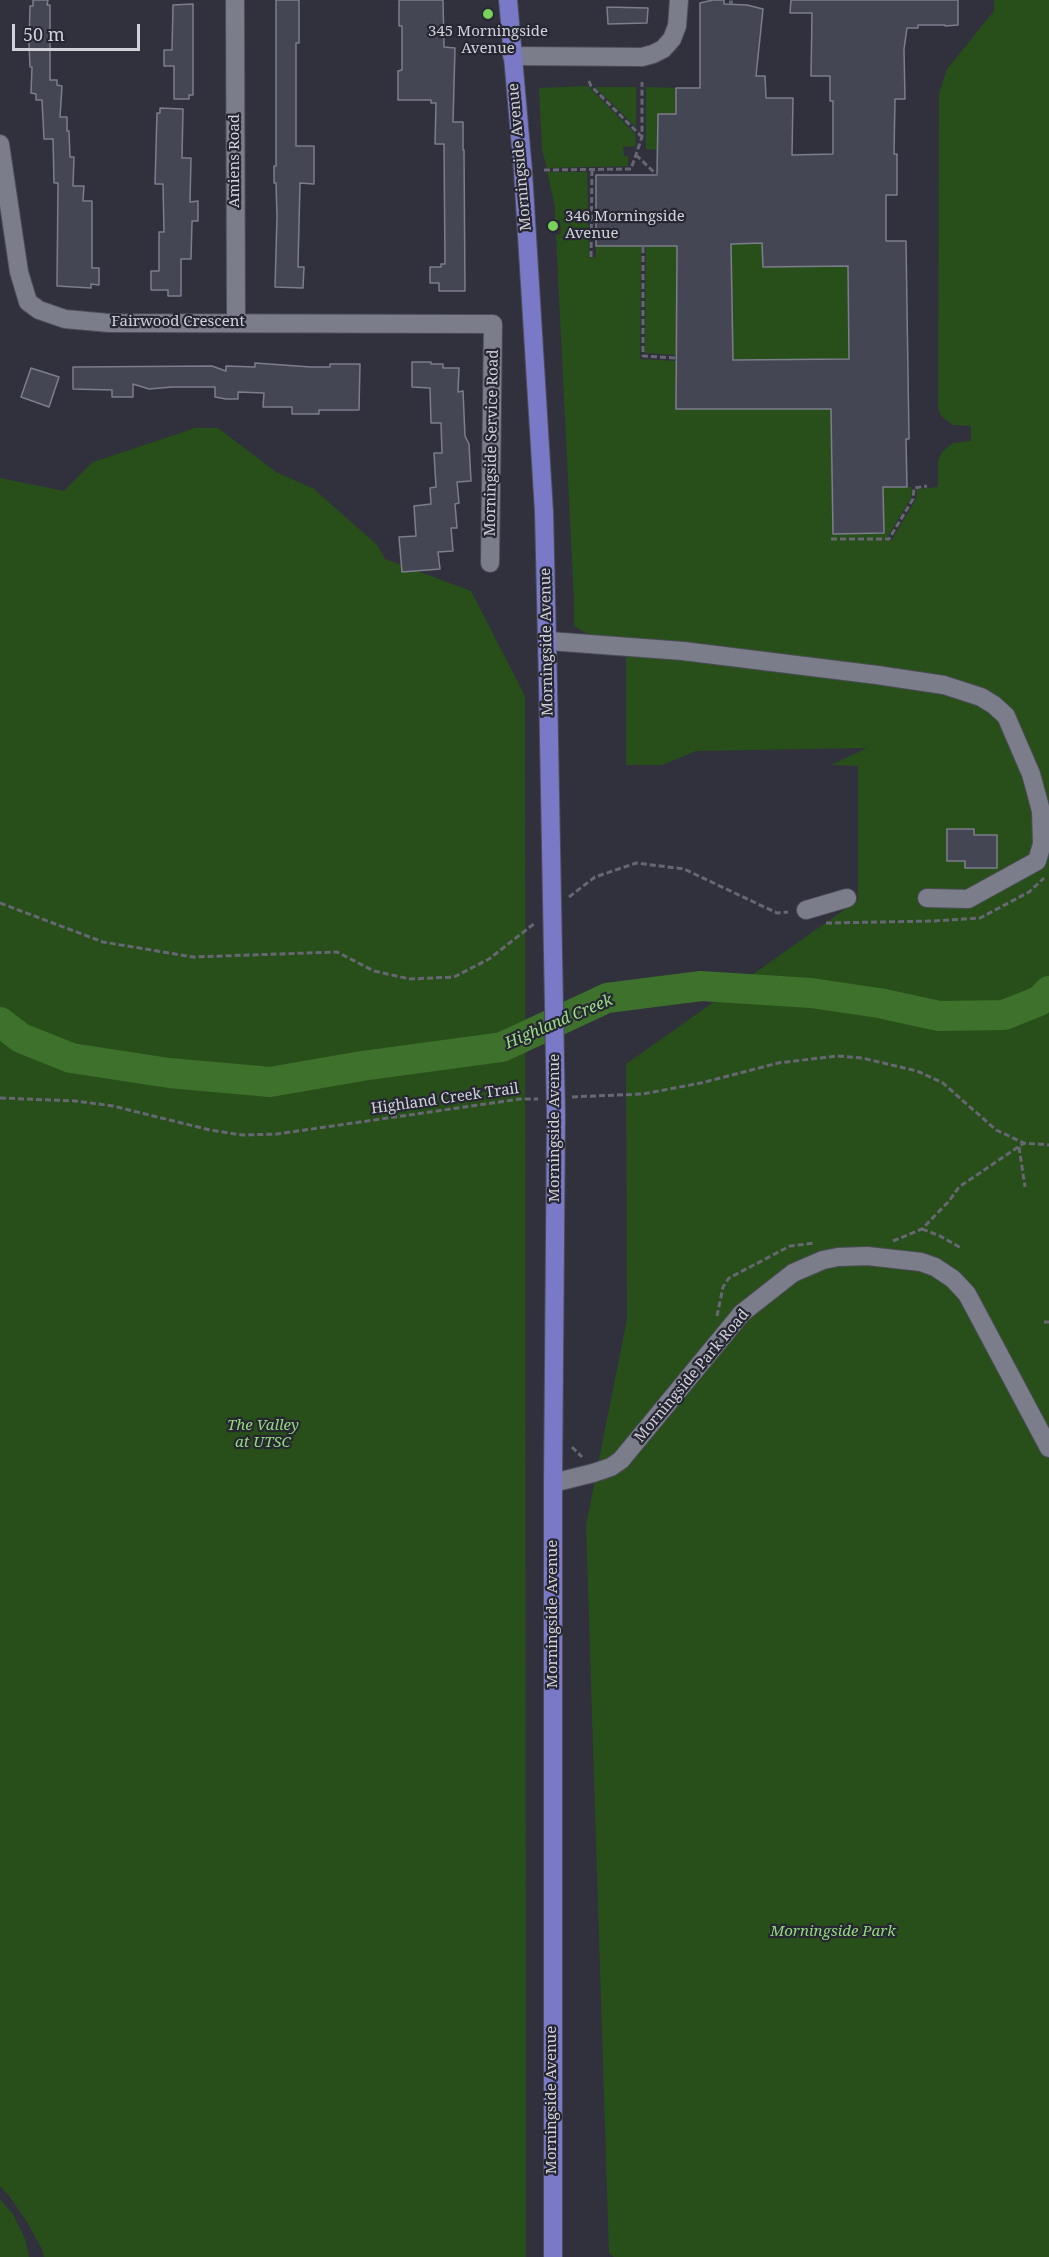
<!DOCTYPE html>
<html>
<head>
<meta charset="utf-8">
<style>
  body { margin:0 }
  #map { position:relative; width:1049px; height:2257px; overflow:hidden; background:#30313d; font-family:"Noto Serif",serif }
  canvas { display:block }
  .scale { position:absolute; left:12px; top:24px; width:128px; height:27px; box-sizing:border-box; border:3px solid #d1d2da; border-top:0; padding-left:8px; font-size:18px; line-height:21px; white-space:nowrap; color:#d1d2da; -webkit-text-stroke:4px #262733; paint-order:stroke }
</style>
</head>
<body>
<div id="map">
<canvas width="1049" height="2257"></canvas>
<div class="scale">50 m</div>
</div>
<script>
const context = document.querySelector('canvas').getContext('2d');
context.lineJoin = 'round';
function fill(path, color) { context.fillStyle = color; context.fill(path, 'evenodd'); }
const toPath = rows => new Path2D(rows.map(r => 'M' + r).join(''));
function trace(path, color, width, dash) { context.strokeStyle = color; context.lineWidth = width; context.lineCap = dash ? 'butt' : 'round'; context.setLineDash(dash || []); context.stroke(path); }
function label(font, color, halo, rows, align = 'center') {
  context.font = font + ' "Noto Serif",serif'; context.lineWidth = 4.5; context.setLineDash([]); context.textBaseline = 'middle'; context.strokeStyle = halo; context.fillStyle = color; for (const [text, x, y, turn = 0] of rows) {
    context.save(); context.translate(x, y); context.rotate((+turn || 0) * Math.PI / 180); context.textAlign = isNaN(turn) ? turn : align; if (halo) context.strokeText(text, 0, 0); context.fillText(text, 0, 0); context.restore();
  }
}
const green = toPath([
  [994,0,1049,0,1049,2257,614,2257,609,2253,586,1525,627,1319,626,1064,858,900,858,766,831,765,867,748,696,751,662,765,626,765,626,637,589,635,574,626,574,602,556,235,561,234,560,220,555,220,555,206,547,172,587,172,589,258,596,257,596,246,641,246,640,359,676,361,677,409,831,409,833,534,884,533,883,487,912,487,911,498,885,541,891,541,916,499,917,489,938,487,938,461,942,452,953,443,971,441,971,426,953,425,941,416,938,408,939,94,947,69,994,11],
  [588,86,635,134,636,146,623,147,624,156,628,156,628,166,547,168,542,150,539,88],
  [595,87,636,87,636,127],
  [646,87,676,88,676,114,658,115,658,150,646,149],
  [677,198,676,355,645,353,646,246,657,246,656,200],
  [762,243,763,267,848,266,849,359,733,360,731,244],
  [195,428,218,428,276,472,314,489,377,545,385,559,471,591,525,696,526,2257,44,2257,42,2249,27,2222,10,2197,0,2186,0,478,64,491,93,462],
  [0,2199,13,2214,25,2239,29,2257,0,2257]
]);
const stream = toPath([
  [1039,1001,1049,1008]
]);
const river = toPath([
  [0,1022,21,1038,71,1058,169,1073,270,1082,362,1066,502,1047,607,998,701,986,811,993,879,1003,939,1016,1004,1015,1039,1001,1049,991]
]);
const building = toPath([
  [33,0,48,0,47,5,50,5,50,80,57,80,57,85,62,86,60,117,67,117,67,131,69,131,70,157,74,157,73,186,84,186,83,201,92,201,92,268,99,268,99,285,91,284,91,288,57,286,58,183,54,183,53,139,44,139,42,100,36,100,36,94,31,93,32,67,30,67,29,44,30,6,33,6,33,0],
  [276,0,299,0,299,43,296,43,296,146,314,146,314,184,300,183,298,267,304,267,303,288,275,287,277,217,276,183,274,183,274,166,276,166,276,0],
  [399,0,443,0,444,47,455,48,453,122,463,122,463,150,464,150,465,291,439,291,439,283,430,283,430,267,441,267,441,264,445,264,444,144,435,144,436,103,431,103,431,100,398,100,398,71,402,70,402,26,399,26,399,0],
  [713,0,724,0,724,4,747,5,763,9,756,76,765,76,766,98,793,98,792,155,833,154,833,101,830,101,830,76,811,76,812,13,790,13,791,0,958,0,958,25,945,26,945,25,918,25,918,28,907,28,904,49,905,99,895,99,894,154,897,154,897,195,886,195,886,241,906,241,909,439,906,439,907,487,883,487,884,533,833,534,831,409,676,409,677,246,596,246,596,175,657,175,658,114,676,114,676,88,700,88,700,3,713,0],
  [762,243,763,267,848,266,849,359,733,360,731,244,762,243],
  [193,4,193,95,189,95,189,99,174,99,174,66,164,66,164,50,172,50,173,5,193,4],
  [607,7,648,8,647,23,608,24,607,7],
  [160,108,183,109,182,158,191,158,190,202,198,201,198,221,192,221,191,259,181,259,181,296,168,296,168,290,151,290,151,271,159,271,159,232,164,232,163,184,155,184,157,113,160,113,160,108],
  [412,362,431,362,431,364,443,364,443,368,459,368,458,392,463,391,465,436,469,444,471,481,457,482,459,503,455,504,457,528,451,528,453,551,438,552,440,569,402,572,399,537,416,536,414,506,431,504,430,488,436,487,434,453,442,453,441,423,431,423,430,388,412,387,412,362],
  [255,363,311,367,330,367,330,364,360,364,359,410,319,410,319,414,292,414,292,407,263,407,264,393,238,392,238,399,226,399,215,397,215,387,172,387,149,389,133,384,133,397,112,397,112,390,73,389,73,367,212,366,226,371,226,366,255,367,255,363],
  [31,368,59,377,49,407,21,397,31,368],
  [947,829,974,829,974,835,997,835,997,868,965,868,965,861,947,861,947,829]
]);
const path = toPath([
  [729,2,733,2],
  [589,81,591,86,641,136],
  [636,155,657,175],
  [544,170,631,169,642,137,642,82],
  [643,247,643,356,676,358],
  [591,257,592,170],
  [831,539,889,539,913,499,914,488,927,486],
  [569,897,595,877,636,863,684,869,777,913,788,912],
  [0,903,103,942,193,957,337,952,374,971,410,979,454,977,489,959,535,923],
  [826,923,934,921,980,918,1029,892,1044,878],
  [572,1097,643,1094,701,1083,778,1063,837,1056,862,1058,917,1071,943,1083,996,1130,1024,1143,1049,1145],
  [0,1098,76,1101,113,1106,210,1130,242,1135,277,1134,520,1099,538,1099],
  [1019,1147,1025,1187],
  [922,1229,940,1236,961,1248],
  [893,1241,922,1229,949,1201,959,1187,1024,1143],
  [717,1316,723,1287,729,1278,790,1246,815,1243],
  [1044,1322,1049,1322],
  [572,1447,582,1457]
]);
const minor = toPath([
  [235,0,236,322],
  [512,56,642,57,653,54,663,49,672,39,677,26,679,0],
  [0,144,19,272,28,302,39,310,65,319,109,323,493,324,490,563],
  [549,641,683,651,877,675,944,685,981,697,994,705,1006,716,1031,774,1041,811,1042,844,1037,861,968,899,927,898],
  [806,910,847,898],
  [553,1483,593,1473,611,1467,621,1460,742,1313,793,1273,823,1260,838,1257,867,1256,921,1262,935,1267,953,1279,967,1294,1049,1448]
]);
const major = toPath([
  [508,0,523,171,544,512,548,685],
  [553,2257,553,1483,556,1115]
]);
const majorBridge = toPath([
  [548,685,556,1115]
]);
const markers = [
  [488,14,6,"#78d158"],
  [553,226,6,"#78d158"]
];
const poiNames = [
  ["345 Morningside",488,32],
  ["Avenue",488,49],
  ["346 Morningside",565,217,"left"],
  ["Avenue",565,234,"left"]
];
const streetNames = [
  ["Morningside Avenue",520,157,-95],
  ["Amiens Road",235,161,-90],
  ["Fairwood Crescent",178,322],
  ["Morningside Service Road",492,443,-89],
  ["Morningside Avenue",547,642,-91],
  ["Highland Creek Trail",445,1099,-8],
  ["Morningside Avenue",555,1128,-90],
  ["Morningside Park Road",692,1376,-50],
  ["Morningside Avenue",553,1614,-90],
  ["Morningside Avenue",552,2100,-90]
];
const parkNames = [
  ["The Valley",263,1426],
  ["at UTSC",263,1443],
  ["Morningside Park",833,1932]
];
const waterNames = [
  ["Highland Creek",559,1022,-23]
];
fill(green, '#284f1a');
trace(stream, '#3e712b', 5);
trace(river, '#3e712b', 30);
fill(building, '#454653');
trace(building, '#7c7e8d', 1.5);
trace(minor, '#4c4d57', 20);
trace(major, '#4c4d57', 20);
trace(path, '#666772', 3, [6, 3]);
trace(minor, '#7b7d8b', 18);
trace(major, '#7979c7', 18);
trace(majorBridge, '#4c4d57', 20, []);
trace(majorBridge, '#7979c7', 18);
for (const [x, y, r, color] of markers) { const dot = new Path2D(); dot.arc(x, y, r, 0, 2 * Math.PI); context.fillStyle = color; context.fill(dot); trace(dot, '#262733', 2); }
label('15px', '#d1d2da', '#262733', poiNames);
label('15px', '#d1d2da', '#262733', streetNames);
label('italic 15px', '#93da7b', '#262733', parkNames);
label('italic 16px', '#9ae182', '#262733', waterNames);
</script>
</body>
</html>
